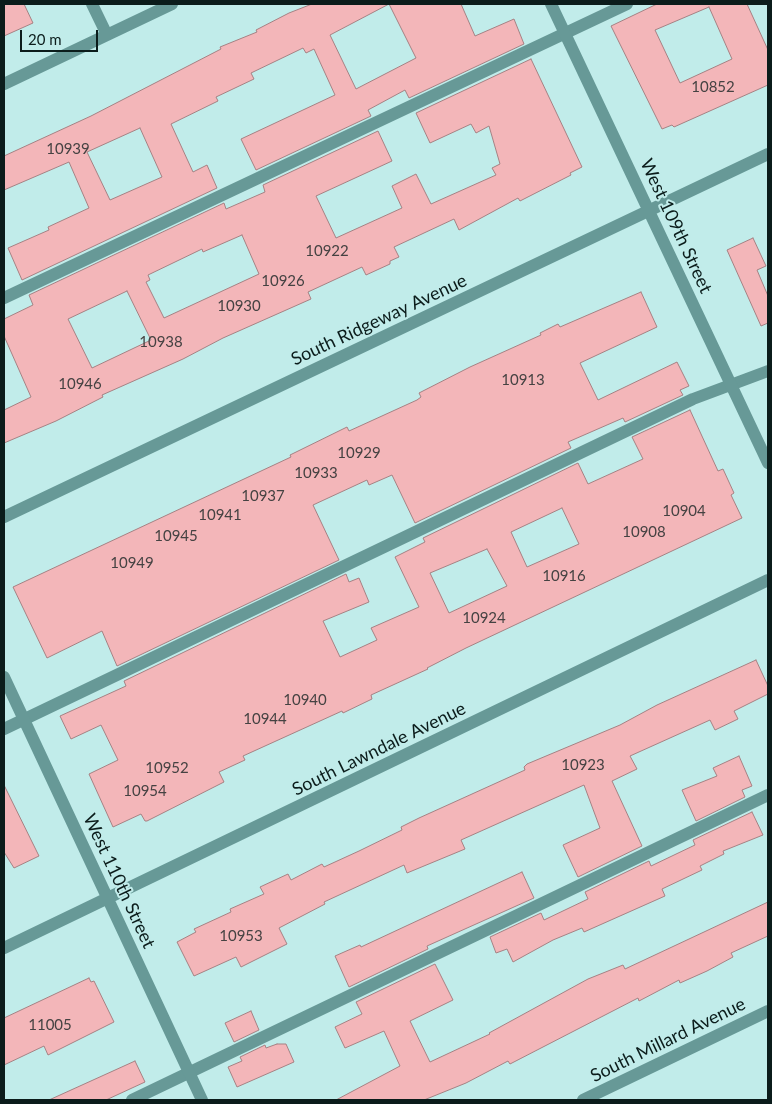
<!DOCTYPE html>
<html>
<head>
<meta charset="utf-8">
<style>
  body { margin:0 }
  #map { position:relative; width:772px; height:1104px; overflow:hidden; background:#c1ecea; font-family:Lato,sans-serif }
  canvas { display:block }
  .frame { position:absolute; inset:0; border:5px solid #0b1c1b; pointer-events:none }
  .scale { position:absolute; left:20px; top:30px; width:78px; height:22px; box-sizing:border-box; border:2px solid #0b1c1b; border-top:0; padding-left:6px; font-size:15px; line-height:18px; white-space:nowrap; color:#0b1c1b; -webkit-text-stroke:4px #c1ecea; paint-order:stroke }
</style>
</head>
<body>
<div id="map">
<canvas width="772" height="1104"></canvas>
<div class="frame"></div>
<div class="scale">20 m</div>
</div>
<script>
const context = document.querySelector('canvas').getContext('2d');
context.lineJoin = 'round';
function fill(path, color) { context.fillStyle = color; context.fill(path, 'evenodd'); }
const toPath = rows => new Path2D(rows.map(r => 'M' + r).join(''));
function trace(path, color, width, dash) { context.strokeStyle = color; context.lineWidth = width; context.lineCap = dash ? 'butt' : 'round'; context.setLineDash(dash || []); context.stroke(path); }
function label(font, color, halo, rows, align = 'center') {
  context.font = font + ' Lato,sans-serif'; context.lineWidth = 4; context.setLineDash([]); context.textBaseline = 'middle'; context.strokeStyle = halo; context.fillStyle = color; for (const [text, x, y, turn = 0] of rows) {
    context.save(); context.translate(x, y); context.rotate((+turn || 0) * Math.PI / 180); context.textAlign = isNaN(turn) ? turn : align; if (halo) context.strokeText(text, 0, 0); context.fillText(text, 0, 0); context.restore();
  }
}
const building = toPath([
  [4,4,24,4,33,23,4,36,4,4],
  [312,4,389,4,330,35,356,89,416,58,389,4,461,4,475,36,514,19,524,44,409,98,405,90,368,110,371,116,256,170,241,139,335,95,314,49,306,53,303,48,251,73,254,79,216,97,218,101,171,124,193,172,207,165,217,188,22,280,8,248,49,230,48,227,89,208,69,162,4,190,4,156,91,116,221,49,220,47,257,32,256,30,289,13,312,4],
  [140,128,162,177,110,200,87,152,140,128],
  [657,4,747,4,768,50,768,85,674,127,672,125,662,129,611,26,657,4],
  [709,7,732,59,680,83,655,30,709,7],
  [531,59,582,167,570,173,571,175,520,201,518,198,459,230,454,219,394,247,399,257,390,261,390,264,366,275,362,267,308,292,311,299,223,338,183,359,102,395,103,397,56,421,4,443,4,410,31,397,4,336,4,319,33,305,29,295,224,203,226,209,265,192,263,185,378,131,392,161,316,196,336,238,402,208,392,186,416,174,431,204,496,175,492,168,500,164,489,126,476,133,471,124,430,143,416,113,531,59],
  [242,235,259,274,164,318,146,282,150,280,148,275,202,249,203,252,242,235],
  [127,291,151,340,92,368,68,319,127,291],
  [753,238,766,266,757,270,768,296,768,323,761,326,727,250,753,238],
  [641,292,657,327,580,363,598,400,677,362,689,386,680,390,683,395,625,422,623,418,568,442,571,448,415,523,392,475,369,485,367,480,313,505,339,560,117,666,102,631,47,658,13,587,291,457,290,455,347,427,349,431,417,400,421,397,419,393,470,367,541,335,540,333,558,324,560,327,641,292],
  [690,410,718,471,723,469,734,493,731,495,742,518,466,648,427,668,428,669,371,695,372,699,343,713,342,711,243,756,245,760,219,772,224,782,147,821,145,821,141,814,113,827,89,774,118,760,101,725,71,739,60,716,126,686,124,681,346,574,349,582,359,578,369,602,323,621,340,657,377,640,371,628,419,607,395,557,425,542,423,538,578,463,588,484,643,459,632,437,690,410],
  [562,508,579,544,527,567,511,532,562,508],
  [487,549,507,586,449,613,430,573,487,549],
  [756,660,768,686,768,694,734,711,738,719,715,730,710,720,630,756,637,769,612,781,642,846,578,877,563,845,600,828,584,785,461,840,465,849,407,873,404,865,324,902,325,904,279,928,287,944,241,967,236,957,194,976,177,942,196,932,194,929,231,912,230,909,264,894,260,887,288,874,291,880,322,864,324,867,359,851,402,830,401,827,419,818,525,770,524,767,527,764,620,725,657,705,756,660],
  [739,756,752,786,742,790,745,797,696,821,682,790,717,776,713,768,739,756],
  [4,785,39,856,14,868,4,852,4,785],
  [752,812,763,835,723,851,724,854,700,866,702,870,662,889,665,896,584,932,582,928,553,940,513,962,507,949,496,953,490,937,541,913,544,920,588,899,585,892,649,861,651,866,695,845,693,840,752,812],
  [522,872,534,898,427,946,428,949,349,987,335,956,360,945,361,947,522,872],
  [768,902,768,936,731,953,733,957,707,971,680,983,679,980,639,1001,638,998,510,1064,508,1061,466,1083,424,1100,336,1100,400,1066,384,1031,345,1048,335,1027,362,1014,356,1002,435,964,453,1000,410,1021,430,1062,490,1034,489,1033,588,979,623,965,625,969,768,902],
  [89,978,91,982,94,981,114,1022,48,1055,44,1046,4,1065,4,1018,89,978],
  [251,1011,259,1030,234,1042,225,1023,251,1011],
  [277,1044,286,1044,294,1062,237,1087,228,1067,242,1061,240,1057,265,1045,266,1048,277,1044],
  [135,1061,145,1082,106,1100,49,1100,135,1061]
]);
const service = toPath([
  [4,298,627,4],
  [4,729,693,399,768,371],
  [132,1100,768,795]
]);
const minor = toPath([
  [92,4,107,35],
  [551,4,768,463],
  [4,84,172,4],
  [4,517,768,154],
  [4,677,202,1100],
  [4,948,768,580],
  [583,1100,768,1011]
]);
const numberNames = [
  ["10852",713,87],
  ["10939",68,149],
  ["10922",327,251],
  ["10926",283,281],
  ["10930",239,306],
  ["10938",161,342],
  ["10913",523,380],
  ["10946",80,384],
  ["10929",359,453],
  ["10933",316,473],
  ["10937",263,496],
  ["10904",684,511],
  ["10941",220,515],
  ["10908",644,532],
  ["10945",176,536],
  ["10949",132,563],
  ["10916",564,576],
  ["10924",484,618],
  ["10940",305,700],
  ["10944",265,719],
  ["10923",583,765],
  ["10952",167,768],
  ["10954",145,791],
  ["10953",241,936],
  ["11005",50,1025]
];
const streetNames = [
  ["West 109th Street",676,226,65],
  ["South Ridgeway Avenue",379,320,-25],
  ["South Lawndale Avenue",379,749,-26],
  ["West 110th Street",119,881,65],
  ["South Millard Avenue",668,1040,-26]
];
fill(building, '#f3b6b9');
trace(building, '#a58183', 1);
trace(service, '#679997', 12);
trace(minor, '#679997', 12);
label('15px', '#454242', null, numberNames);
label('18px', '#0b1c1b', '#c1ecea', streetNames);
</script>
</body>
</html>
